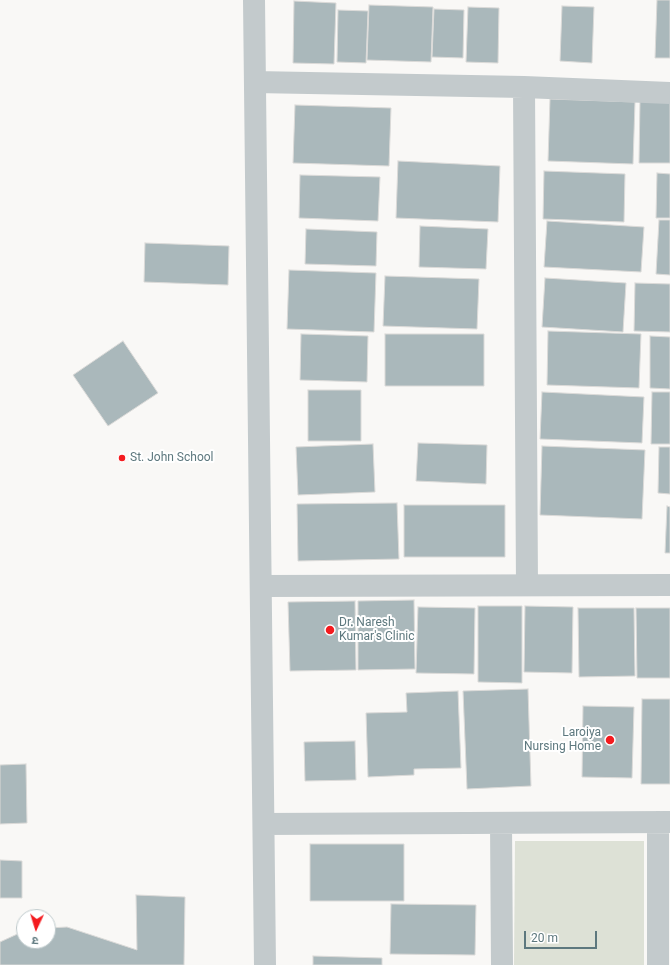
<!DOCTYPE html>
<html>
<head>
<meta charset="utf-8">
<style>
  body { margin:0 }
  #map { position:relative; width:670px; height:965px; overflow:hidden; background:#f9f8f6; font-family:Roboto,"Noto Sans Devanagari",sans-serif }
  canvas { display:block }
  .north { position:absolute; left:16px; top:909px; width:40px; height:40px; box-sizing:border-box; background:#fff; border:1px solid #bec9cb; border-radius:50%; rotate:184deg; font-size:11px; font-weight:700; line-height:16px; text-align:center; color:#5d787e }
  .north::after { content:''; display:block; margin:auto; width:14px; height:18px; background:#f41b1f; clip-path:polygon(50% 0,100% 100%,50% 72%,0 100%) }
  .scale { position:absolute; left:524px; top:931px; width:73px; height:18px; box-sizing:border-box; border:2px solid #5d787e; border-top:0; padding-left:5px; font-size:12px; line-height:14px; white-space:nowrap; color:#5d787e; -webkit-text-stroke:3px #fff; paint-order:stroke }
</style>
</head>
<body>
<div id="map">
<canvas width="670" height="965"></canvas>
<div class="north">उ</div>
<div class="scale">20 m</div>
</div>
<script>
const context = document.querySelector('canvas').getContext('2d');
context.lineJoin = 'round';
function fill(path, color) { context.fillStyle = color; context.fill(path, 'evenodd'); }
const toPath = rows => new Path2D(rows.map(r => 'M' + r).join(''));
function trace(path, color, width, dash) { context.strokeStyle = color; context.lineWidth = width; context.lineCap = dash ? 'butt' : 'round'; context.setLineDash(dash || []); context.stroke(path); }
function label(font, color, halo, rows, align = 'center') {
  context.font = font + ' Roboto,sans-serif'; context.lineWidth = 4; context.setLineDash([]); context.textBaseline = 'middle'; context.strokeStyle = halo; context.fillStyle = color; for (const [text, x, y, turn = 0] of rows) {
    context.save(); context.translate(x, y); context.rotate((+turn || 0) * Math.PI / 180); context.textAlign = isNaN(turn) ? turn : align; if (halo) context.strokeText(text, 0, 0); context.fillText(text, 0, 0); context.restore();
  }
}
const green = toPath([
  [515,841,644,841,644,965,514,965]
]);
const building = toPath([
  [657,0,670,0,670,58,655,58,657,0],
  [294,1,336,3,334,64,293,63,294,1],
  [369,5,433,7,431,62,367,60,369,5],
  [562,6,594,7,592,63,560,61,562,6],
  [468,7,499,8,498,63,466,62,468,7],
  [434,9,464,10,463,58,432,57,434,9],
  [338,10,368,11,366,63,337,62,338,10],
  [550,99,635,102,633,164,548,161,550,99],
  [640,100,670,101,670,163,639,163,640,100],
  [295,105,391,108,389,166,293,163,295,105],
  [398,161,500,166,498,222,396,218,398,161],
  [544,171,625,174,624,222,543,219,544,171],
  [657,173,670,174,670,218,656,218,657,173],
  [300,175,380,177,378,221,299,218,300,175],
  [659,220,670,220,670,275,656,274,659,220],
  [547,221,644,227,641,272,544,267,547,221],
  [420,226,488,229,486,269,419,267,420,226],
  [306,229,377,232,376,266,305,264,306,229],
  [145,243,229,246,228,285,144,282,145,243],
  [289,270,376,273,374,332,287,329,289,270],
  [385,276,479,279,477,329,383,326,385,276],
  [545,278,626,283,623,332,542,327,545,278],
  [635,283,670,284,670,332,634,331,635,283],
  [548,331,641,334,639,388,547,385,548,331],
  [301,334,368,336,367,382,300,380,301,334],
  [385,334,484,334,484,386,385,386,385,334],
  [650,336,670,337,670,389,650,388,650,336],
  [123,341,158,393,108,426,73,375,123,341],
  [308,390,361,390,361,441,308,441,308,390],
  [542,392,644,397,642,443,540,439,542,392],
  [652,392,670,392,670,444,651,444,652,392],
  [418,443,487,445,486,484,416,481,418,443],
  [373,444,375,492,298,495,296,447,373,444],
  [542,446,645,450,642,519,540,515,542,446],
  [659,447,670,447,670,494,658,493,659,447],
  [397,503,399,559,298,561,297,504,397,503],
  [404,505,505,505,505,557,404,557,404,505],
  [667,506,670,507,670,553,665,553,667,506],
  [414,600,415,669,358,670,358,601,414,600],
  [355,601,356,670,290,671,288,602,355,601],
  [478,606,522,606,522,683,478,682,478,606],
  [525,606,573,607,572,673,524,672,525,606],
  [418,607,475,608,474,674,416,673,418,607],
  [578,608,634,608,635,676,579,677,578,608],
  [636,608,670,608,670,678,637,678,636,608],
  [528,689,531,786,467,789,463,691,528,689],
  [458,691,461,768,414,769,414,775,368,777,366,713,407,712,406,693,458,691],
  [642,699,670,699,670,784,641,784,642,699],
  [583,706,634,707,632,778,582,777,583,706],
  [355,741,356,780,305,781,304,742,355,741],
  [26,764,27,823,0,824,0,765,26,764],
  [310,844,404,844,404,901,310,901,310,844],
  [0,860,22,861,22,898,0,898,0,860],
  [136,895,185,897,184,965,0,965,0,942,24,931,24,941,48,941,48,928,67,927,137,950,136,895],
  [391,904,476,905,475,955,390,954,391,904],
  [313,956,382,958,382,965,313,965,313,956]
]);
const street = toPath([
  [254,0,265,965],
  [255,82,524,87,670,93],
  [524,87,527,585],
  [261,586,670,585],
  [658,822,658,965],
  [501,823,502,965],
  [264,824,670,822]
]);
const markers = [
  [122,458,4,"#f41b1f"],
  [330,630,5,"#f41b1f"],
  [610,740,5,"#f41b1f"]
];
const poiNames = [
  ["St. John School",130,458],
  ["Dr. Naresh",339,623],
  ["Kumar's Clinic",339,637],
  ["Laroiya",601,733,"right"],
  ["Nursing Home",601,747,"right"]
];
fill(green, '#dde1d6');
fill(building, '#aab8bb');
trace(building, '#dbdad8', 1);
trace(street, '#c3cacc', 22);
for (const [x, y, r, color] of markers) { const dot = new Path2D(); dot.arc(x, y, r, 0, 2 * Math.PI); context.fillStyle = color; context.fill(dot); trace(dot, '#fff', 1.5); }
label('12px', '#5d787e', '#fff', poiNames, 'left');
</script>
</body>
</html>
